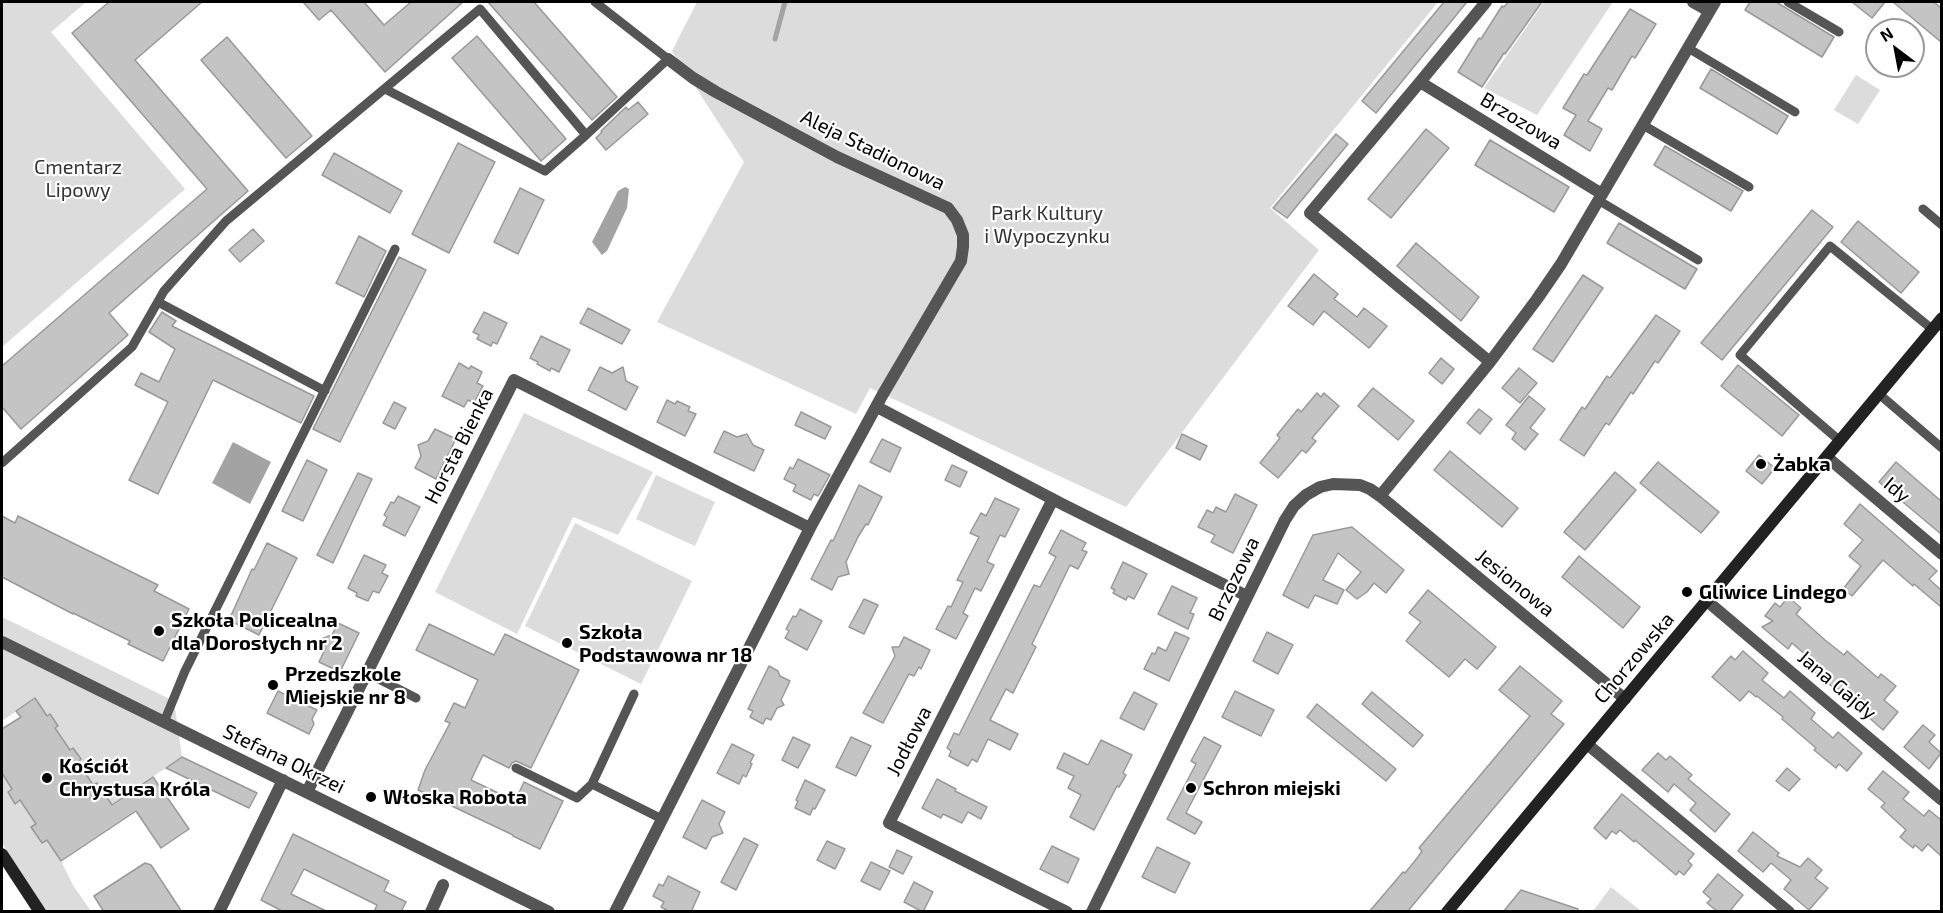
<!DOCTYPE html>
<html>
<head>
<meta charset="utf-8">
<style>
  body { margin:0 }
  #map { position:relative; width:1943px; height:913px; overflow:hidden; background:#fff; font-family:"Exo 2",sans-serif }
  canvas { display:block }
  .frame { position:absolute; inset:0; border:3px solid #000; pointer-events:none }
  .north { position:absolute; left:1865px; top:18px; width:60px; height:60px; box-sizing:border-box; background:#fff; border:2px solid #999; border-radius:50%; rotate:328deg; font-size:16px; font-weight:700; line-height:24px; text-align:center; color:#000 }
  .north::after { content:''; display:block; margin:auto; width:21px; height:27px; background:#000; clip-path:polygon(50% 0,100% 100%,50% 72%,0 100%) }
</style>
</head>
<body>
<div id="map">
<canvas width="1943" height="913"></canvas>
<div class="frame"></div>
<div class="north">N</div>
</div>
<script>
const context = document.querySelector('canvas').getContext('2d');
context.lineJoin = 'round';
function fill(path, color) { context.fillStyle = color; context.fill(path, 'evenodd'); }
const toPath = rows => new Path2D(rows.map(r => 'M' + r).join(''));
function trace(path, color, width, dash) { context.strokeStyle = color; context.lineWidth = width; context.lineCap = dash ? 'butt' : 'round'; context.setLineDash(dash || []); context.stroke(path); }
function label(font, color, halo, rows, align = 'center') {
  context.font = font + ' "Exo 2",sans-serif'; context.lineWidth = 4.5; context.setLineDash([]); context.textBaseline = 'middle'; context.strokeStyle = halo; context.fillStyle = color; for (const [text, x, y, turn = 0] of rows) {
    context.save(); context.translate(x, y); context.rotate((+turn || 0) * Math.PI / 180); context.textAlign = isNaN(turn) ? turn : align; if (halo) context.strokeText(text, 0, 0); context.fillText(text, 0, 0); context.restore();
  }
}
const green = toPath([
  [2,2,86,2,51,32,185,189,2,347],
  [697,2,1438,2,1270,208,1319,250,1126,507,870,388,856,414,657,322,744,162,672,51],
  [1544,2,1613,2,1537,115,1484,88],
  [1856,75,1880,90,1858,124,1834,110],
  [524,413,653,472,618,535,573,517,517,634,435,592],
  [656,475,715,502,695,546,636,519],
  [575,523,692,581,641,684,525,626],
  [2,617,174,701,182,757,108,807,34,699,2,721],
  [2,773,61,861,74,887,91,911,45,911,2,843],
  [1611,887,1641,911,1593,911]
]);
const water = toPath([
  [625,187,629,189,627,208,607,251,602,255,592,242,618,191],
  [233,442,271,462,250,504,212,483]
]);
const stream = toPath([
  [775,39,785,2]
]);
const building = toPath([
  [109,2,202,2,135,60,248,191,109,313,128,335,21,429,2,407,2,366,207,189,72,33,109,2],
  [303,2,364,2,384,25,411,2,463,2,385,72,331,10,319,20,303,2],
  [488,2,534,2,617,97,592,120,488,2],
  [1444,2,1467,2,1376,113,1362,101,1444,2],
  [1508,2,1542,2,1505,54,1504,53,1482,87,1458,72,1479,38,1481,39,1502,6,1504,7,1508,2],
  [1750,2,1776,2,1834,37,1822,57,1745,10,1750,2],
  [1852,2,1885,2,1872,18,1852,2],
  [1893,2,1934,2,1941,8,1941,42,1893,2],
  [1630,9,1656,24,1635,58,1632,56,1612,90,1608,88,1588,121,1602,129,1590,151,1564,135,1576,115,1563,108,1584,74,1587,75,1630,9],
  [477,36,566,139,541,161,452,58,477,36],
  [227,37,312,136,286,158,201,60,227,37],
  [1711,69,1788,116,1777,134,1700,88,1711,69],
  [638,102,648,114,606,150,596,138,602,132,601,131,626,107,628,110,638,102],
  [1426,129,1449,148,1391,218,1368,199,1426,129],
  [1336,134,1348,144,1287,218,1273,208,1336,134],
  [1490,140,1569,187,1554,212,1475,165,1490,140],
  [458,143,495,162,449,253,412,234,458,143],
  [1665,146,1743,191,1731,211,1654,165,1665,146],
  [334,153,402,191,390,213,322,175,334,153],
  [520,188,544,200,518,254,494,242,520,188],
  [1812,210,1833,227,1722,360,1701,343,1812,210],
  [1858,221,1919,272,1901,293,1841,242,1858,221],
  [1619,223,1697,269,1685,289,1607,243,1619,223],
  [253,229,264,241,240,262,229,250,253,229],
  [359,236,386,251,364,297,336,283,359,236],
  [1416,243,1479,297,1461,321,1397,266,1416,243],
  [399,257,426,270,340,442,313,429,399,257],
  [1314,274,1338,294,1334,299,1357,317,1364,308,1387,326,1369,348,1324,311,1313,325,1288,306,1314,274],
  [1583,275,1603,288,1553,362,1533,349,1583,275],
  [588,308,630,330,622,344,580,323,588,308],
  [162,312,176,321,172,326,314,396,301,423,213,380,158,494,129,480,168,402,135,385,141,373,159,382,175,349,149,332,162,312],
  [484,312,507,323,497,344,493,342,491,346,477,339,479,335,473,332,484,312],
  [1656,315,1680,331,1658,363,1655,361,1633,394,1631,392,1609,425,1606,423,1584,456,1560,440,1582,407,1585,409,1607,376,1610,378,1656,315],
  [541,336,570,350,559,372,551,368,550,371,537,364,538,362,530,358,541,336],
  [1441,358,1454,369,1442,384,1429,373,1441,358],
  [459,363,469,369,471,366,482,372,477,383,483,386,474,403,468,400,464,407,442,396,459,363],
  [1738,365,1799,415,1782,436,1721,386,1738,365],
  [600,367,612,373,623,367,626,381,638,387,626,410,588,390,600,367],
  [1519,368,1537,383,1520,403,1502,388,1519,368],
  [1373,388,1414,421,1398,440,1358,406,1373,388],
  [1317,393,1321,397,1324,393,1339,406,1312,438,1316,441,1306,453,1302,450,1278,478,1260,463,1280,438,1277,435,1298,409,1301,412,1317,393],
  [1529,396,1545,409,1530,428,1538,434,1525,450,1512,439,1516,433,1506,425,1529,396],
  [667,400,675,404,677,401,690,407,688,411,696,414,685,436,657,422,667,400],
  [394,402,406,408,395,429,383,423,394,402],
  [1479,409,1492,419,1480,434,1467,423,1479,409],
  [801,412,831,427,825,439,795,425,801,412],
  [435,429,456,439,436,479,415,468,421,456,418,445,428,441,435,429],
  [724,431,737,437,747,434,753,445,764,450,754,471,714,452,724,431],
  [1182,434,1207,446,1200,460,1176,448,1182,434],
  [882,439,901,448,890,472,870,462,882,439],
  [1450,451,1518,508,1502,527,1434,470,1450,451],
  [1759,455,1775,468,1762,484,1746,471,1759,455],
  [798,459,830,475,818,496,814,494,811,500,793,491,796,485,784,479,790,467,793,469,798,459],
  [307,460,327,470,303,521,282,511,307,460],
  [1658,462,1719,512,1701,533,1640,483,1658,462],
  [1896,462,1941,501,1941,534,1879,482,1896,462],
  [952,465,967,472,960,487,945,480,952,465],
  [1615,472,1636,490,1585,550,1564,532,1615,472],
  [358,473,372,479,333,563,317,555,358,473],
  [859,485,882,497,868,525,866,524,858,537,846,562,849,574,838,577,832,590,811,579,831,540,833,541,859,485],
  [1235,494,1257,505,1233,553,1211,542,1215,535,1198,527,1207,510,1213,513,1216,507,1226,512,1235,494],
  [398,496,420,507,405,536,383,525,387,517,384,515,391,502,394,503,398,496],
  [995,498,1019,509,1005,537,1000,535,987,562,994,565,981,591,975,588,963,613,968,616,956,639,936,629,948,606,951,607,963,582,957,580,979,537,970,533,981,513,986,516,995,498],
  [1860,504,1937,571,1929,579,1941,590,1941,607,1914,584,1913,586,1883,560,1852,596,1843,589,1861,566,1849,556,1863,540,1844,524,1860,504],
  [2,516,15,523,18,516,158,585,154,591,189,609,163,661,128,644,130,641,73,613,73,614,2,577,2,516],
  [1352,527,1404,570,1386,593,1374,583,1367,592,1357,599,1346,590,1361,572,1338,553,1323,580,1344,590,1337,604,1315,595,1308,608,1283,595,1313,535,1352,527],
  [1061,530,1086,543,1082,550,1087,552,1078,569,1070,565,1032,644,1036,647,1013,693,1006,689,990,720,1018,734,1010,750,988,739,977,762,972,759,968,766,949,756,951,751,947,748,954,733,959,735,1034,585,1040,587,1056,557,1049,553,1061,530],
  [267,543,297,558,259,635,229,620,252,569,254,570,267,543],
  [364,555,386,565,382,573,388,576,379,593,373,591,368,601,356,596,357,593,348,588,364,555],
  [1579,556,1640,607,1623,628,1562,577,1579,556],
  [1123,562,1147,574,1134,599,1128,596,1126,600,1113,593,1115,590,1111,588,1123,562],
  [1172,586,1197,598,1190,613,1194,614,1188,629,1158,614,1172,586],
  [1428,590,1496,647,1477,669,1465,659,1449,677,1406,641,1421,622,1409,613,1428,590],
  [1788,597,1801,608,1796,614,1825,640,1844,655,1847,651,1878,678,1881,674,1896,686,1884,700,1898,712,1883,730,1858,708,1865,701,1837,688,1836,690,1810,668,1815,663,1792,643,1788,649,1762,627,1773,621,1765,616,1775,603,1780,607,1788,597],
  [864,599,878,605,864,634,849,627,864,599],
  [800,609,822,621,807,650,785,638,789,631,786,629,793,616,796,617,800,609],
  [338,623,359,633,340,672,319,662,325,649,321,639,332,635,338,623],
  [429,624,494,655,505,634,579,670,531,768,516,761,512,763,509,768,483,755,471,780,515,801,524,782,563,801,540,849,513,836,513,835,418,790,425,770,450,723,445,721,454,703,465,708,478,680,416,650,429,624],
  [1175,632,1189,638,1169,681,1144,669,1152,653,1155,654,1158,647,1166,651,1175,632],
  [1267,632,1293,645,1278,674,1253,661,1267,632],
  [904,637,930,650,921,669,919,667,914,676,909,674,883,723,863,713,895,656,892,647,899,647,904,637],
  [1743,651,1768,673,1762,680,1784,698,1790,691,1815,713,1811,719,1833,738,1838,732,1862,753,1847,771,1839,764,1836,768,1814,750,1816,748,1782,719,1783,717,1757,696,1756,697,1749,691,1740,701,1712,677,1731,656,1735,660,1743,651],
  [769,666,778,671,780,676,790,681,781,700,784,705,777,708,771,720,766,718,763,724,750,717,753,711,748,709,769,666],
  [1520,666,1562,701,1551,714,1564,724,1407,912,1369,912,1403,872,1405,873,1418,857,1422,851,1419,848,1530,716,1499,690,1520,666],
  [278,691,290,697,297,694,300,702,317,710,312,719,314,724,309,734,267,713,278,691],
  [1235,691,1274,710,1261,736,1222,717,1235,691],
  [1134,692,1157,704,1144,730,1120,718,1134,692],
  [1372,692,1423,735,1413,747,1362,704,1372,692],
  [35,698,47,716,50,714,58,726,55,728,70,750,73,748,81,759,78,762,93,785,97,783,112,805,153,777,189,829,161,848,136,811,61,861,47,840,42,843,31,827,36,824,20,800,15,804,8,792,12,789,2,773,2,729,21,717,16,711,35,698],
  [1317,704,1396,769,1386,781,1307,717,1317,704],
  [1923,725,1935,735,1929,742,1941,753,1929,769,1904,747,1923,725],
  [793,737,810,745,798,768,782,760,793,737],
  [851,737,871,746,856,776,836,767,851,737],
  [1204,737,1221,746,1186,813,1202,822,1195,834,1167,819,1196,764,1191,761,1204,737],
  [1101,740,1132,755,1123,773,1126,775,1119,787,1117,786,1094,830,1070,817,1081,795,1068,788,1074,776,1057,768,1064,753,1088,765,1101,740],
  [732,744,754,755,750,763,752,764,746,777,743,775,739,784,717,773,732,744],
  [1658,753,1666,760,1670,756,1692,775,1688,779,1730,814,1715,832,1690,810,1696,803,1674,784,1668,792,1642,770,1658,753],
  [182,757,257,793,249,808,166,768,182,757],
  [1787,768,1800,779,1789,791,1776,781,1787,768],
  [1883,771,1909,792,1903,799,1924,816,1929,810,1941,820,1941,856,1928,844,1922,851,1915,845,1913,848,1900,837,1906,830,1881,807,1885,803,1868,789,1883,771],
  [937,779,956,789,955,791,987,807,981,819,968,812,962,823,943,814,941,818,922,808,937,779],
  [805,780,825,790,815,809,813,808,810,815,795,808,798,801,796,800,805,780],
  [1622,794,1694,854,1688,861,1692,865,1684,875,1679,871,1676,875,1635,840,1634,842,1620,830,1616,834,1612,831,1606,839,1594,828,1622,794],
  [702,800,725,812,719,824,723,833,712,837,706,849,683,837,702,800],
  [1753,832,1779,853,1777,856,1800,867,1808,858,1822,870,1815,878,1828,888,1809,910,1784,889,1791,880,1771,863,1763,872,1738,851,1753,832],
  [293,834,389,881,384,891,406,902,401,912,374,912,377,905,304,869,291,894,328,912,284,912,261,900,293,834],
  [744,838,758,845,736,890,721,882,744,838],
  [827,841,845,849,835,869,817,860,827,841],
  [1052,846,1079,859,1068,883,1040,869,1052,846],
  [1157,847,1190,863,1175,893,1142,877,1157,847],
  [897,850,912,857,903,874,889,867,897,850],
  [871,862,890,871,880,890,861,881,871,862],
  [145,863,151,865,182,912,104,912,94,896,145,863],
  [1718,874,1743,895,1729,912,1718,912,1707,903,1711,899,1703,892,1718,874],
  [668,876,700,892,691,912,670,912,661,907,664,902,653,896,659,884,663,886,668,876],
  [914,882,933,892,923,912,904,902,914,882],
  [1521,890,1578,909,1578,912,1503,912,1521,890]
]);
const lane = toPath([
  [1788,2,1839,32],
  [1688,48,1795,112],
  [1643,125,1749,187],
  [586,135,668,59,595,2],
  [1598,200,1698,260],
  [1923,209,1942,225],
  [158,302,325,391],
  [1879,394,1942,448],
  [1840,441,1740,355,1830,246,1932,329],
  [2,463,132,347,164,291,226,221,480,9,586,135,545,171,385,89],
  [367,673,416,698],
  [634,694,592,784,662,819],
  [164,722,185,671,395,249],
  [516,768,577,798,592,784]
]);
const street = toPath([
  [1486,2,1420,82,1602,194],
  [1693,2,1709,11],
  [1420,82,1310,213,1490,362],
  [877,407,1062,504,1247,596],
  [1827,457,1942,554],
  [1380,496,1625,699],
  [1053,499,889,823,1067,912],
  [1707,601,1942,800],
  [2,642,549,912],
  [1587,744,1789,912],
  [307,792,514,380,810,528],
  [219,912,283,780],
  [431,912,443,885],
  [615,912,810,528,883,394,961,261,963,247,963,235,957,220,948,208,837,157,716,92,693,78,668,59],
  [1092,912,1285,520,1294,506,1306,495,1320,487,1333,484,1360,485,1370,489,1380,496,1490,362,1537,299,1561,264,1715,2]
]);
const secondary = toPath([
  [2,854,40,912],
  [1447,912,1942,318]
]);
const markers = [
  [1761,464,6,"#000"],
  [1687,592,6,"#000"],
  [159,631,6,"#000"],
  [567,643,6,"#000"],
  [273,685,6,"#000"],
  [47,778,6,"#000"],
  [1191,788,6,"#000"],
  [371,797,6,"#000"]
];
const streetNames = [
  ["Brzozowa",1521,121,31],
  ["Aleja Stadionowa",873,150,26],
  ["Horsta Bienka",459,446,-63],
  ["Idy",1897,490,40],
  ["Brzozowa",1234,579,-64],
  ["Jesionowa",1515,583,39],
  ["Chorzowska",1634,658,-50],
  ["Jana Gajdy",1837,685,40],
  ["Jodłowa",909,741,-63],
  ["Stefana Okrzei",284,759,26]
];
const parkNames = [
  ["Cmentarz",78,167],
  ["Lipowy",78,190],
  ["Park Kultury",1047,213],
  ["i Wypoczynku",1047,236]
];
const poiNames = [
  ["Żabka",1773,464],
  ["Gliwice Lindego",1699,592],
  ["Szkoła Policealna",171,620],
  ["dla Dorosłych nr 2",171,643],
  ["Szkoła",579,632],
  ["Podstawowa nr 18",579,655],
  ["Przedszkole",285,674],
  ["Miejskie nr 8",285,697],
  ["Kościół",59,766],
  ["Chrystusa Króla",59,789],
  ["Schron miejski",1203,788],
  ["Włoska Robota",383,797]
];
fill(green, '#dcdcdc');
fill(water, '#a3a3a3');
trace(stream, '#a3a3a3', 5);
fill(building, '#c4c4c4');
trace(building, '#999', 1.5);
trace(lane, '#555', 9);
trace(street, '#555', 12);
trace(secondary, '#222', 12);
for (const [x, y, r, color] of markers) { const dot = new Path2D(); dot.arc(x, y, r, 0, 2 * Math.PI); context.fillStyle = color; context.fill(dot); trace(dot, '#fff', 2); }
label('20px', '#000', '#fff', streetNames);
label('20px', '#333', '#fff', parkNames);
label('bold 20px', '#000', '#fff', poiNames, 'left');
</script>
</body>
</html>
